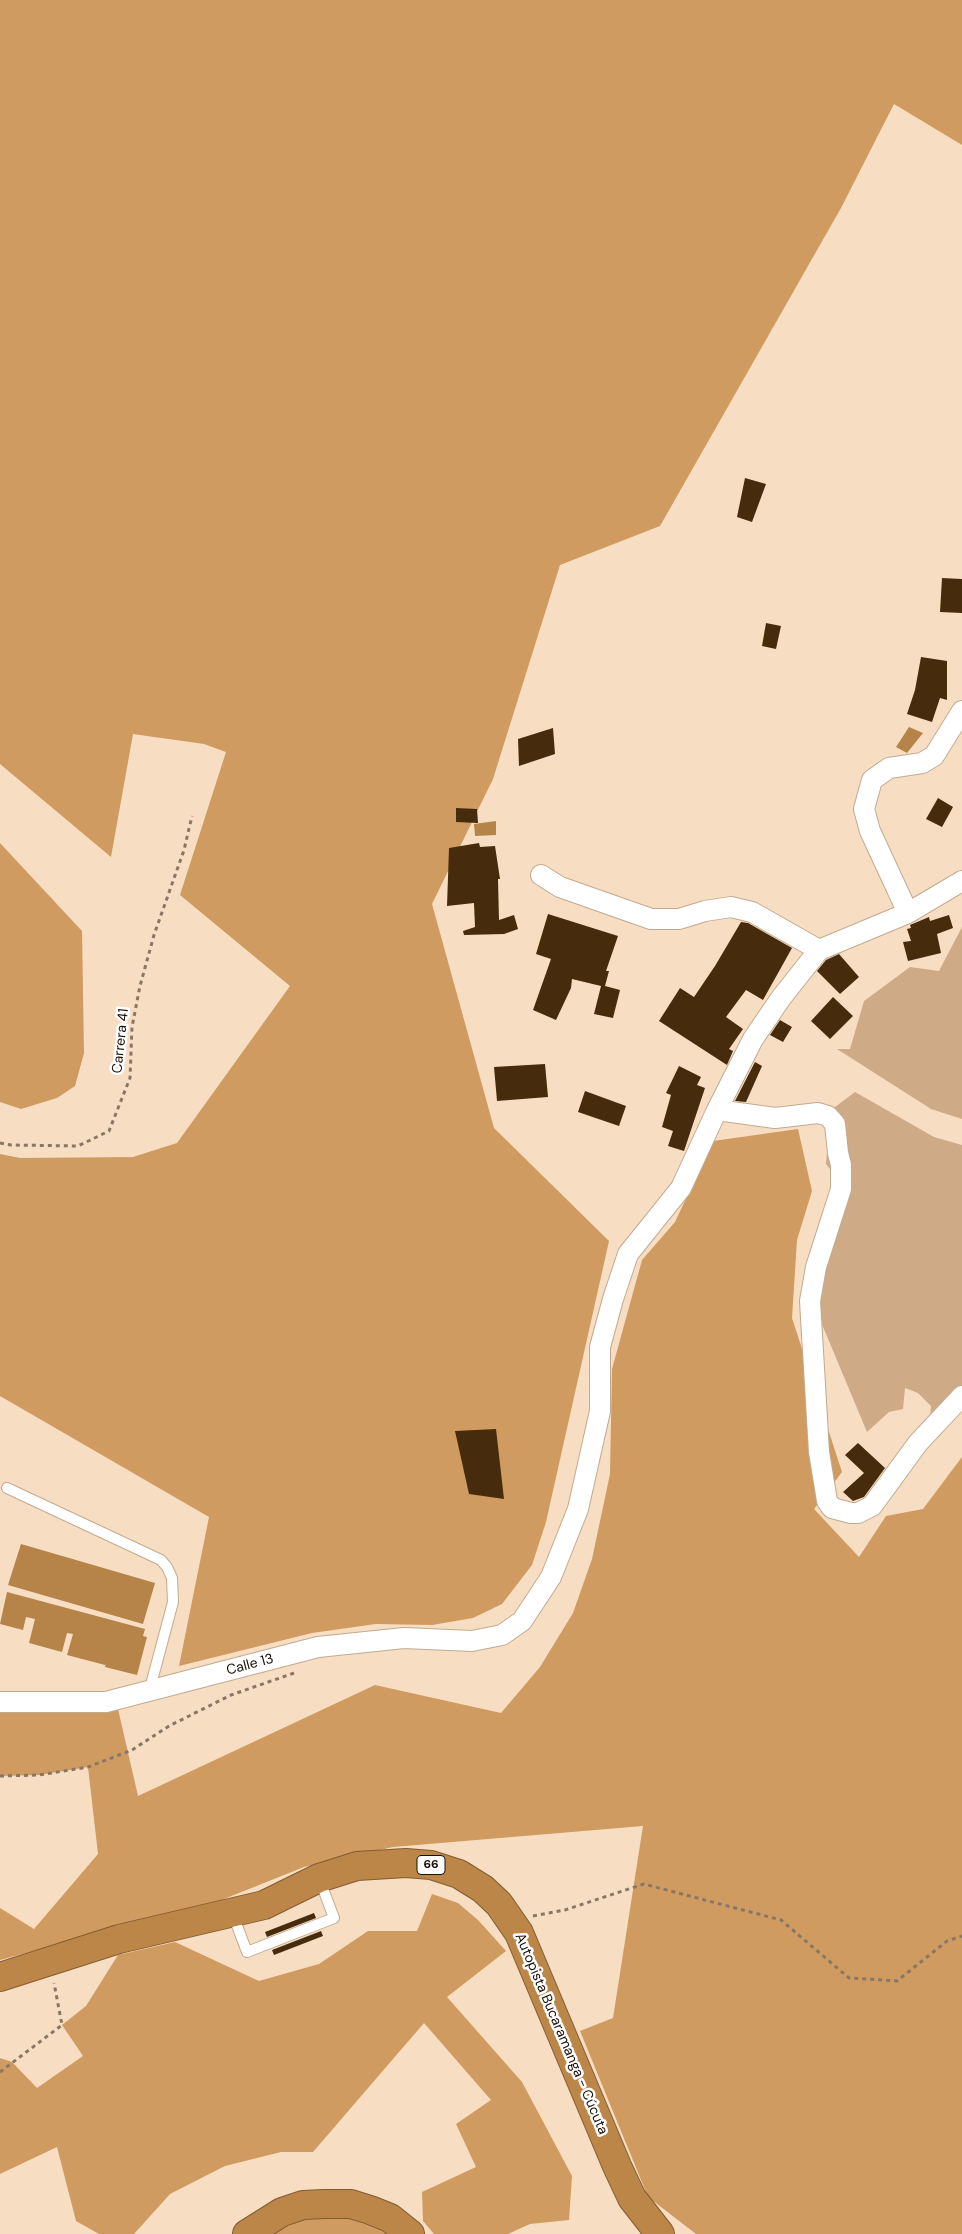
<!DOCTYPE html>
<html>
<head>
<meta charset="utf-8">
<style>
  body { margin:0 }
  canvas { display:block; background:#f7ddc2 }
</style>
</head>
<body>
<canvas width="962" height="2234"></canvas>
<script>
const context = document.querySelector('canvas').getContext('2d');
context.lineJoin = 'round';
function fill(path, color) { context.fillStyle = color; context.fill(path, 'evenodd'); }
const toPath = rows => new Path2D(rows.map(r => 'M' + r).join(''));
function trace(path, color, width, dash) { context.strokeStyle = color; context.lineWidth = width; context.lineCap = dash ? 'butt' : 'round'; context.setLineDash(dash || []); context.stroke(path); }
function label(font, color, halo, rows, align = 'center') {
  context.font = font + ' "DM Sans",sans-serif'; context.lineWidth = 5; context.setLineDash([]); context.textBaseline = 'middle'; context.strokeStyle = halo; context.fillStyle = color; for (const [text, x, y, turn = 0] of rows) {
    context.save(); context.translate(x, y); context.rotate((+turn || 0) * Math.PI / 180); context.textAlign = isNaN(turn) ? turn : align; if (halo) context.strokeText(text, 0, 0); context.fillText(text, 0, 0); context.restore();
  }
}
const green = toPath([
  [962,927,962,1119,931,1109,837,1049,850,1049,864,1001,910,967,939,971],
  [855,1092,934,1137,962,1145,962,1404,928,1445,931,1406,918,1393,905,1388,903,1409,889,1412,867,1432,816,1310,837,1178,826,1164,831,1110]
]);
const forest = toPath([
  [0,0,962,0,962,145,894,104,841,208,660,526,560,565,493,779,432,904,494,1128,609,1241,546,1522,532,1565,502,1604,473,1618,432,1625,376,1624,312,1633,179,1666,209,1517,0,1396,0,1154,20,1158,133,1157,177,1143,290,986,180,895,226,752,204,744,133,734,111,857,0,764],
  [0,843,82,931,84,1053,75,1086,57,1098,21,1109,0,1102],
  [798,1129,812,1191,797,1240,792,1318,842,1472,814,1509,859,1557,886,1516,923,1509,962,1457,962,2234,696,2234,648,2197,580,2031,613,2018,643,1826,393,1847,304,1867,214,1903,0,1960,0,1908,34,1929,98,1854,88,1767,39,1775,0,1776,0,1711,118,1709,138,1796,375,1685,501,1713,540,1667,573,1613,592,1559,610,1474,612,1369,642,1260,675,1222,713,1141],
  [432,1894,458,1903,478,1920,506,1951,447,1997,522,2082,572,2176,569,2220,530,2224,508,2234,434,2234,423,2221,422,2192,476,2167,456,2124,491,2100,424,2023,313,2152,281,2152,225,2166,170,2194,134,2234,99,2234,76,2221,57,2147,0,2174,0,2058,12,2062,37,2088,83,2056,62,2025,86,2006,118,1955,175,1942,259,1981,319,1964,368,1931,417,1931],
  [309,2216,346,2217,390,2234,270,2234]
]);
const water = toPath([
  [909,727,923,733,907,753,896,747],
  [496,821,496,835,475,836,474,824],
  [21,1544,155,1583,143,1624,8,1585],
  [7,1592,145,1629,143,1636,147,1637,137,1675,105,1667,106,1663,105,1665,67,1655,73,1634,67,1633,62,1652,29,1643,35,1619,26,1617,23,1630,0,1624]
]);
const building = toPath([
  [745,478,766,484,752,522,737,517],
  [942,578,962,579,962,613,940,612],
  [766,623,781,626,776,649,762,646],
  [921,657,947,661,947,700,940,698,932,722,907,714,915,690],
  [553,728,555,754,519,766,518,739],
  [938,798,953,807,942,827,926,819],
  [456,808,477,809,478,823,456,822],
  [479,843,480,847,495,846,500,879,498,879,499,920,514,915,518,929,504,934,464,935,463,931,475,927,474,903,447,906,449,848],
  [548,914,618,936,606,971,609,971,605,986,620,990,613,1018,594,1014,601,986,572,979,571,988,556,1020,533,1010,551,959,536,954],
  [949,915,953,928,937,934,941,953,908,961,903,942,911,941,907,929,911,928,910,925,929,917,930,921],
  [741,922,748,923,792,948,763,1000,746,990,726,1017,743,1029,729,1049,733,1051,727,1065,659,1021,680,988,694,997,715,966],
  [839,954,859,977,840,994,817,971,826,960],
  [833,997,853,1016,830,1039,811,1021],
  [780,1020,792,1027,783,1042,770,1035],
  [755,1062,762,1066,746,1102,735,1101],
  [545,1064,548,1097,497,1101,494,1067],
  [679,1066,701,1077,697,1085,705,1088,684,1151,668,1146,673,1131,662,1127,671,1095,666,1093],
  [585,1091,626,1106,619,1126,578,1112],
  [496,1429,504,1499,469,1494,455,1431],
  [858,1443,885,1468,864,1497,853,1501,843,1492,864,1473,845,1455],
  [314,1913,316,1918,267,1937,265,1932],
  [321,1931,323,1936,274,1955,272,1950]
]);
const path = toPath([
  [0,1143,11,1145,78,1146,109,1131,130,1078,132,1027,140,986,154,935,184,850,192,816],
  [0,1776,39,1775,88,1767,132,1750,169,1726,231,1695,297,1672],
  [533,1916,565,1910,644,1884,781,1920,849,1978,897,1981,947,1941,962,1936],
  [0,2072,62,2025,54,1983]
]);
const lane = toPath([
  [7,1488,161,1560,167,1567,172,1578,173,1602,149,1692],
  [233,1915,247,1952,334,1918,319,1878]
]);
const street = toPath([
  [541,875,560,887,651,919,679,919,705,911,731,907,752,912,819,950],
  [908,913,870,831,864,809,872,780,889,768,922,763,934,756,962,711],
  [717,1110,775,1118,818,1113,828,1116,835,1124,838,1153,841,1165,841,1189,816,1267,810,1301,819,1452,827,1501,832,1508,851,1513,858,1513,872,1506,918,1443,962,1396],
  [0,1702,106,1702,318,1647,404,1638,472,1641,502,1635,522,1621,551,1577,578,1509,600,1411,600,1347,613,1299,628,1254,681,1188,717,1110,753,1039,781,998,819,950,908,913,962,881]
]);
const highway = toPath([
  [0,1977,119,1939,264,1905,319,1878,357,1866,406,1863,431,1865,459,1874,483,1889,499,1904,519,1933,617,2166,632,2198,660,2234],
  [247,2234,282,2212,303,2205,324,2204,351,2204,370,2210,390,2218,410,2234]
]);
const shields = [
  [431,1865,28]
];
const shieldNames = [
  ["66",431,1865]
];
const streetNames = [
  ["Carrera 41",121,1041,-84],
  ["Calle 13",250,1665,-15],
  ["Autopista Bucaramanga - Cúcuta",561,2034,67]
];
fill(green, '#ceab86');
fill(forest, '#d09b60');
fill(water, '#b68348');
fill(building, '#462c0c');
trace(lane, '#c2aa90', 12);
trace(street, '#c2aa90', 22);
trace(highway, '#825c31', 30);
trace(path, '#897766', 3, [4, 4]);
trace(lane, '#fff', 10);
trace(street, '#fff', 20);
trace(highway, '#bc8648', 28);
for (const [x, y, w] of shields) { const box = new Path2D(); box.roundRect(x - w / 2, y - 9.5, w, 19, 4); context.fillStyle = '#fff'; context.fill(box); trace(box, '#170e06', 1); }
label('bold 12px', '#170e06', null, shieldNames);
label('14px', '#170e06', '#fff', streetNames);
</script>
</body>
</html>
